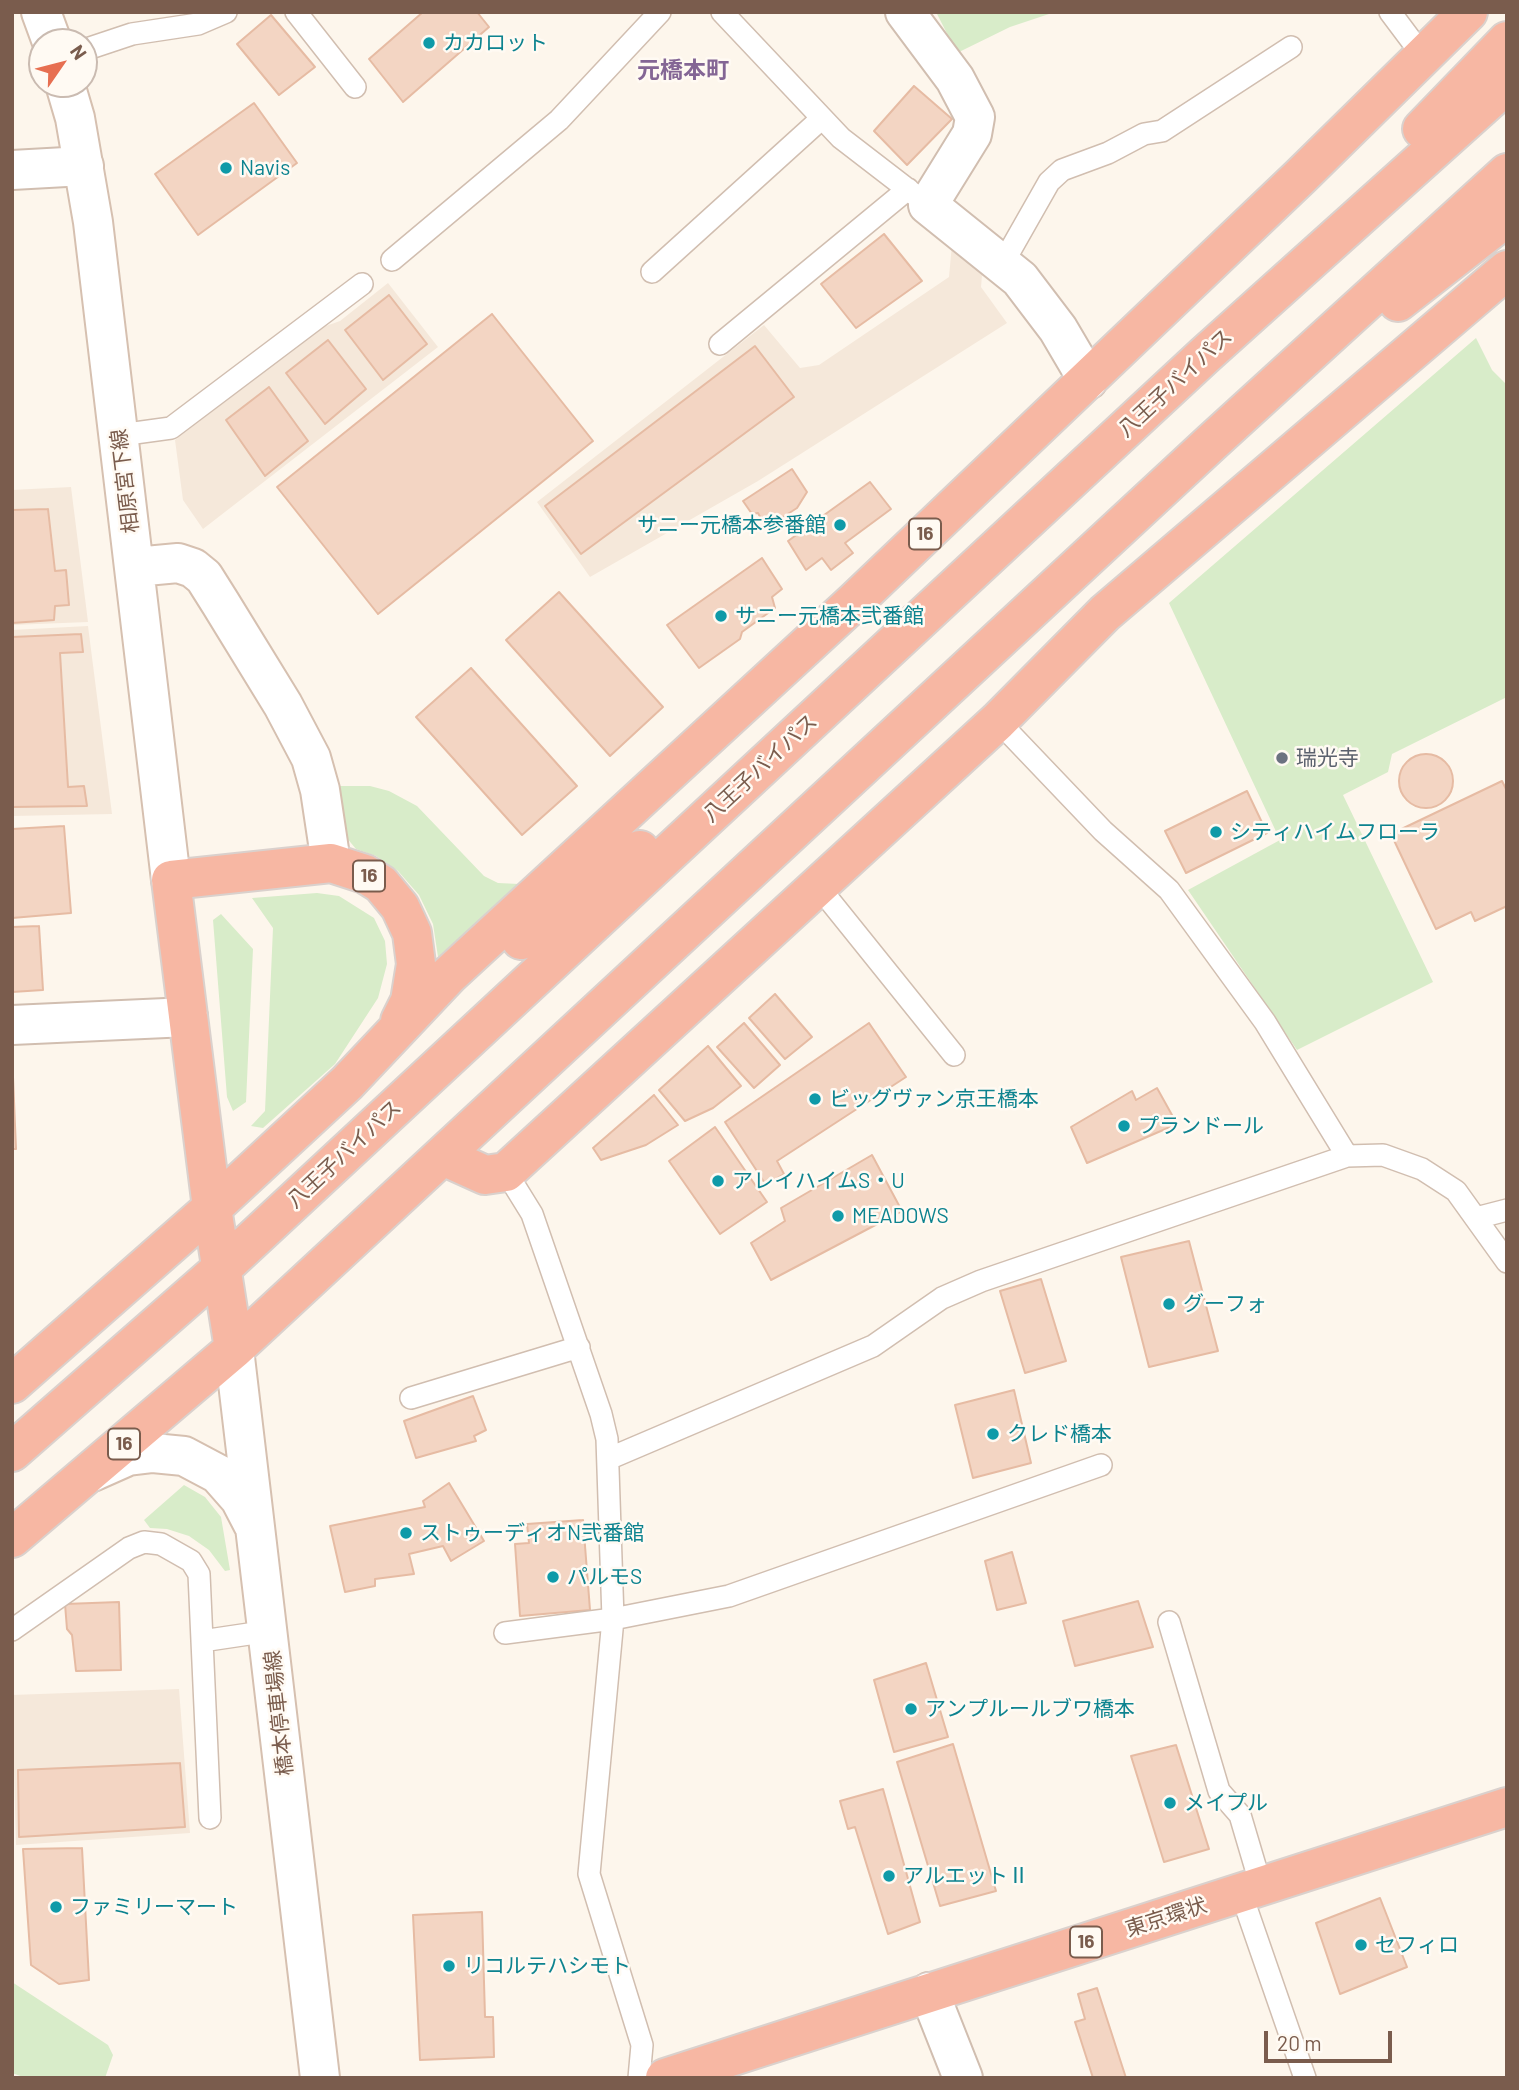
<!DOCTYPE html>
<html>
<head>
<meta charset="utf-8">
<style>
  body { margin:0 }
  #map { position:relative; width:1519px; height:2090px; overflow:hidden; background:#fdf6ec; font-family:Barlow,sans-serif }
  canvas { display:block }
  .frame { position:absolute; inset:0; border:14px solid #7a5c4d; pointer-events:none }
  .north { position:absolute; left:28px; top:28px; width:70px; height:70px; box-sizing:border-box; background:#fffaf3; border:2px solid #cabbb1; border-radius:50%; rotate:55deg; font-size:19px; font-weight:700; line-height:28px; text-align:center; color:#7a5c4d }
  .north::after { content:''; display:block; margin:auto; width:24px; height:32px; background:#e76f51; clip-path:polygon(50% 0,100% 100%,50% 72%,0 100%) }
  .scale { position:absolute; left:1264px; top:2031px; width:128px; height:32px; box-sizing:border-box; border:4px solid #7a5c4d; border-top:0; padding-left:9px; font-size:21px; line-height:24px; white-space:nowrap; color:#7a5c4d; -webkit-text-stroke:5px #fffaf3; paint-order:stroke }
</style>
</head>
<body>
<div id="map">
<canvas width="1519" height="2090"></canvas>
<div class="frame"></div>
<div class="north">N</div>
<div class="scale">20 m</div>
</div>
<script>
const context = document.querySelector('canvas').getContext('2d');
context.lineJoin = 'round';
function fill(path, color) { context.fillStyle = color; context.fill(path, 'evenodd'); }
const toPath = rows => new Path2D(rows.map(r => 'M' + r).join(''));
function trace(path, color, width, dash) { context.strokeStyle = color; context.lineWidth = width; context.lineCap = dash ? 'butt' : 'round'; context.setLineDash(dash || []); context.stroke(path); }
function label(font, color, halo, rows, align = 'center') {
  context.font = font + ' Barlow,"Noto Sans JP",sans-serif'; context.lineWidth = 5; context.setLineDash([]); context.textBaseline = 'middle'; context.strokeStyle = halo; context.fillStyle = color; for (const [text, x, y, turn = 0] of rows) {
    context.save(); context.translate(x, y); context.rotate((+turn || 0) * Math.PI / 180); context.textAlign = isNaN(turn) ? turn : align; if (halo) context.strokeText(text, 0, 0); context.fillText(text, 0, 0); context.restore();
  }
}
const residential = toPath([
  [952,244,983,263,981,287,1007,323,758,481,590,577,537,502,764,325,800,368,819,365,949,277],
  [388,283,438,347,203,529,183,500,175,440,323,327,340,321],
  [71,487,88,622,12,625,12,490],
  [88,626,112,814,12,816,12,630],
  [179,1689,190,1833,16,1845,12,1695]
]);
const green = toPath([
  [936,12,1055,12,1010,27,957,53],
  [1476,338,1492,370,1507,385,1507,697,1392,754,1388,772,1343,795,1433,982,1297,1050,1188,890,1280,840,1169,603],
  [340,786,370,786,389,791,417,806,484,876,498,883,519,884,438,957,433,924,419,895,398,871,376,856,356,849,346,837],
  [317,893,339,896,374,918,385,941,387,964,378,998,335,1064,263,1128,251,1126,265,1111,273,928,252,898],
  [221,914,253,949,246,1102,233,1111,227,1097,213,920],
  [184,1485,205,1497,221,1517,230,1570,225,1571,209,1550,189,1536,167,1529,150,1528,144,1520],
  [12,1982,108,2045,113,2055,105,2078,26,2078,12,2073]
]);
const building = toPath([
  [423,12,477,12,489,27,403,102,369,59,423,12],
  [271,15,315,67,279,95,237,44,271,15],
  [914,86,952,119,907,165,874,131,914,86],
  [254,103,297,163,198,235,155,174,254,103],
  [884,234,922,281,856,328,821,284,884,234],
  [389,295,427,344,383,380,345,330,389,295],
  [492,314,593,441,378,614,277,487,492,314],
  [328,340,366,389,325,424,286,373,328,340],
  [755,346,794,397,581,554,545,506,755,346],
  [269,387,308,441,265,476,226,420,269,387],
  [792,469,807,492,797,508,766,528,758,513,752,514,743,501,792,469],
  [870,482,891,509,845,543,853,553,831,570,822,558,806,570,788,541,870,482],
  [48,509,55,571,66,570,69,605,55,606,54,620,12,623,12,510,48,509],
  [762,558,782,589,772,597,775,608,742,632,740,639,699,668,667,625,762,558],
  [559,592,663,707,610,756,506,640,559,592],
  [81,634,83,652,60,653,68,787,84,786,87,806,12,807,12,637,81,634],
  [471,668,577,786,522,835,416,717,471,668],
  '1399 781a27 27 0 1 1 54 0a27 27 0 1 1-54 0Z',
  [1502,781,1507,791,1507,906,1475,921,1471,912,1436,929,1391,834,1502,781],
  [1247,791,1267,833,1186,873,1165,831,1247,791],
  [64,826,71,913,12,918,12,829,64,826],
  [39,926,43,990,12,992,12,927,39,926],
  [775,994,812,1037,785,1059,749,1018,775,994],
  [744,1023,780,1065,754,1088,717,1047,744,1023],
  [869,1023,906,1077,777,1161,784,1174,766,1185,725,1122,869,1023],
  [708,1046,741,1086,713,1108,685,1121,659,1090,708,1046],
  [12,1053,16,1149,12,1149,12,1053],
  [1157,1088,1177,1124,1087,1163,1071,1127,1132,1091,1136,1100,1157,1088],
  [654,1095,678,1125,646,1145,601,1160,593,1148,654,1095],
  [715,1127,767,1202,720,1234,669,1161,715,1127],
  [872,1155,902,1211,771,1280,751,1243,785,1221,781,1208,872,1155],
  [1189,1241,1218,1351,1149,1367,1121,1257,1189,1241],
  [1041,1279,1066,1361,1025,1373,1000,1291,1041,1279],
  [1014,1390,1031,1463,973,1478,955,1405,1014,1390],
  [473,1396,486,1430,474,1436,476,1441,416,1458,404,1421,473,1396],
  [449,1483,484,1541,451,1561,443,1546,409,1554,414,1574,375,1579,375,1586,345,1592,330,1526,425,1507,423,1501,449,1483],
  [583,1520,590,1610,520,1616,515,1544,529,1543,527,1524,583,1520],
  [1012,1552,1026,1603,997,1610,985,1561,1012,1552],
  [1138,1601,1153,1647,1075,1666,1063,1621,1138,1601],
  [119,1602,121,1670,76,1671,72,1635,67,1629,65,1604,119,1602],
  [926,1663,948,1737,894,1752,874,1680,926,1663],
  [953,1744,996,1891,940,1906,897,1762,953,1744],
  [1176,1745,1209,1849,1164,1862,1131,1756,1176,1745],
  [180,1763,185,1827,19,1837,18,1770,180,1763],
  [883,1789,920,1922,888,1934,855,1827,848,1829,840,1801,883,1789],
  [82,1848,89,1980,59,1984,31,1965,23,1849,82,1848],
  [1380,1898,1407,1967,1340,1994,1316,1923,1380,1898],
  [482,1912,485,2017,493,2017,494,2057,420,2060,413,1915,482,1912],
  [1097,1988,1126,2078,1093,2078,1075,2022,1085,2019,1078,1994,1097,1988]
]);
const lane = toPath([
  [296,12,355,87],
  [722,12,841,138,928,205],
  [1390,12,1423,56],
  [84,50,132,34,198,24,226,12],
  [392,260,559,120,660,12],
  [1003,263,1049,182,1062,170,1108,153,1144,134,1162,131,1291,47],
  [652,272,821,119],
  [720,344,908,189],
  [120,435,171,428,362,284],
  [998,721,1103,831,1169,890,1265,1022,1347,1156],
  [818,886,954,1055],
  [506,1172,532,1214,601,1414,607,1439,613,1619,589,1874,642,2045,639,2078],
  [1476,1218,1507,1210],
  [411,1398,579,1347],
  [608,1459,873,1346,942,1298,981,1281,1347,1156,1383,1155,1422,1169,1456,1191,1507,1262],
  [1169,1622,1219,1791,1240,1815,1261,1886],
  [12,1630,129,1548,144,1542,161,1544,191,1561,199,1574,210,1818],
  [505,1633,613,1619,729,1596,1101,1465],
  [202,1641,269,1631],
  [1241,1893,1305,2078]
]);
const street = toPath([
  [905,12,955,79,975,117,972,134,928,205,1020,279,1058,329,1088,380],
  [12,170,84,166],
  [12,1025,188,1017],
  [929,1992,963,2078]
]);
const secondary = toPath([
  [41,12,52,42],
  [65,84,75,118,93,222,171,880],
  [135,567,178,563,193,568,204,577,221,604,283,705,311,758,320,790,331,863],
  [234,1349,320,2078],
  [92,1472,128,1456,153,1453,184,1456,218,1474,240,1499,253,1524]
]);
const highway = toPath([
  [1422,129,1507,41],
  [1398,302,1507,217],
  [521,940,640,850],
  [443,1156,485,1175,506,1172,998,721,1105,613,1507,270],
  [234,1349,212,1208,171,880,331,863,365,874,381,884,400,907,412,933,416,964,410,1001,400,1021],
  [12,1384,212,1208,347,1083,449,975,854,602,1300,177,1468,12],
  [12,1452,222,1268,1205,355,1507,84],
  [12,1538,234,1349,1212,442,1507,173],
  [665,2078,1507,1807]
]);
const markers = [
  [429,43,7,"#0f9aa8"],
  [226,168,7,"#0f9aa8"],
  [840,525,7,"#0f9aa8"],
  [721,616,7,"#0f9aa8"],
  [1282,758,7,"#6b7280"],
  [1216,832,7,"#0f9aa8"],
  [815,1099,7,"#0f9aa8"],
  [1124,1126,7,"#0f9aa8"],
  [718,1181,7,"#0f9aa8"],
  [838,1216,7,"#0f9aa8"],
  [1169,1304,7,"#0f9aa8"],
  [993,1434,7,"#0f9aa8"],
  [406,1533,7,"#0f9aa8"],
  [553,1577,7,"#0f9aa8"],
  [911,1709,7,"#0f9aa8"],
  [1170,1803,7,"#0f9aa8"],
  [889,1876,7,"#0f9aa8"],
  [56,1907,7,"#0f9aa8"],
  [1361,1945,7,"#0f9aa8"],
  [449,1966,7,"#0f9aa8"]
];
const shields = [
  [925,534,32],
  [369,876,32],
  [124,1444,32],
  [1086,1942,32]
];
const shieldNames = [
  ["16",925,534],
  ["16",369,876],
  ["16",124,1444],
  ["16",1086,1942]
];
const cultureNames = [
  ["カカロット",443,43],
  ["Navis",240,168],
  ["サニー元橋本参番館",826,525,"right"],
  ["サニー元橋本弐番館",735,616],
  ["シティハイムフローラ",1230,832],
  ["ビッグヴァン京王橋本",829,1099],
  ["プランドール",1138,1126],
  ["アレイハイムS・U",732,1181],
  ["MEADOWS",852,1216],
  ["グーフォ",1183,1304],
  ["クレド橋本",1007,1434],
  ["ストゥーディオN弐番館",420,1533],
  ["パルモS",567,1577],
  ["アンプルールブワ橋本",925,1709],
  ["メイプル",1184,1803],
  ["アルエットⅡ",903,1876],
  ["ファミリーマート",70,1907],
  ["セフィロ",1375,1945],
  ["リコルテハシモト",463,1966]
];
const streetNames = [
  ["八王子バイパス",1175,383,-43],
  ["相原宮下線",125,481,-97],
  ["八王子バイパス",760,768,-43],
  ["八王子バイパス",344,1154,-43],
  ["橋本停車場線",279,1713,-96],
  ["東京環状",1166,1917,-18]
];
const worshipNames = [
  ["瑞光寺",1296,758]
];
const neighbourhoodNames = [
  ["元橋本町",683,70]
];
fill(residential, '#f5e8da');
fill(green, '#d8ecc9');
fill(building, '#f3d5c3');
trace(building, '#e6bba3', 2);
trace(lane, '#d1beb0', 24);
trace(street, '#d1beb0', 42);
trace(secondary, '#d6c0b0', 42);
trace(highway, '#dad1cd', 42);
trace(lane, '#fff', 21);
trace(street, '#fff', 38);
trace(secondary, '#fff', 38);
trace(highway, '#f7b7a3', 38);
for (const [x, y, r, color] of markers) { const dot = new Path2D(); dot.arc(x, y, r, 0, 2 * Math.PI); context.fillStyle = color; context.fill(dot); trace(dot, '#fffaf3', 2.5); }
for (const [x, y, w] of shields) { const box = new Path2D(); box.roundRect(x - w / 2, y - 15.5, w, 31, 5); context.fillStyle = '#fffaf3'; context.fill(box); trace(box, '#7a5c4d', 2); }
label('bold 19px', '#7a5c4d', null, shieldNames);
label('21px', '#0d838f', '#fffaf3', cultureNames, 'left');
label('21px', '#7a5c4d', '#fffaf3', streetNames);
label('21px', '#5b616d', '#fffaf3', worshipNames, 'left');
label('bold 23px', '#846695', '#fffaf3', neighbourhoodNames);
</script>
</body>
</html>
